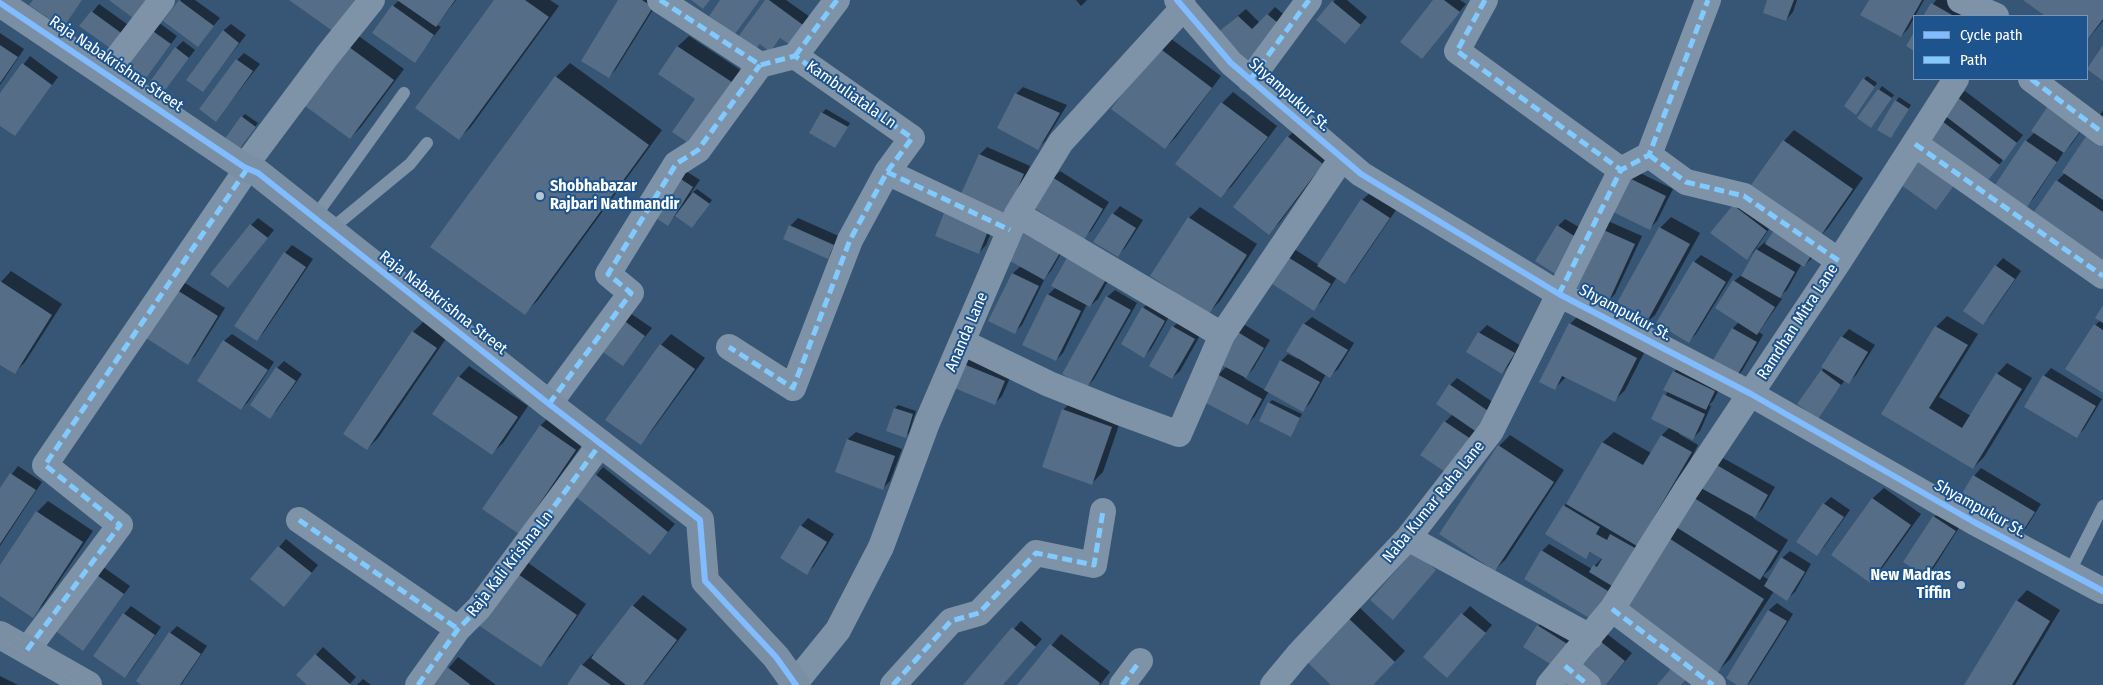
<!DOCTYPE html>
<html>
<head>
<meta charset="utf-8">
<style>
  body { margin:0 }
  #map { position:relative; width:2103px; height:685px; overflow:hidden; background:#375574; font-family:"Fira Sans Condensed",sans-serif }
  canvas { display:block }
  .legend { position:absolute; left:1913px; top:15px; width:175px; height:65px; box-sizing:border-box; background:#1e548d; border:1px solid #7898bb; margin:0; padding:6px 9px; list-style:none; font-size:15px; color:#fff }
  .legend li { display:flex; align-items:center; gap:10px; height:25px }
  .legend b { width:25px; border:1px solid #7898bb }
</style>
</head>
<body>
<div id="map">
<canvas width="2103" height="685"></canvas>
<ul class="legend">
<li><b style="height:6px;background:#80bcff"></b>Cycle path</li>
<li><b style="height:6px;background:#80caff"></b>Path</li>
</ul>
</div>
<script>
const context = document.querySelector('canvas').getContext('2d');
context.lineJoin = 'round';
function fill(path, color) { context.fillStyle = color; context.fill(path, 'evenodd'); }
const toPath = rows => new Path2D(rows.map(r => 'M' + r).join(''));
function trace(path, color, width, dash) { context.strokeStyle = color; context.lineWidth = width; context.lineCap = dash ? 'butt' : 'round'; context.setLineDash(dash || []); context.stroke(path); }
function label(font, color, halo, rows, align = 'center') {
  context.font = font + ' "Fira Sans Condensed",sans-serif'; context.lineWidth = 4; context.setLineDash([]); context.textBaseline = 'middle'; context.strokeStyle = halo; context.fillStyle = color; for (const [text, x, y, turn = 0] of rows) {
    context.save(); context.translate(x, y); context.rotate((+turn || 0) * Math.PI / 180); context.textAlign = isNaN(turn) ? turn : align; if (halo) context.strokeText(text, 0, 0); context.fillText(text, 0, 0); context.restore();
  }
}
const shadow = toPath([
  [181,0,195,0,220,18,198,45,165,21],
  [399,0,456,0,437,25,441,27,414,61,393,6],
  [495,0,550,0,559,6,470,128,459,138],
  [620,0,659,0,616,69,609,77],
  [721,0,760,0,735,33],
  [767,0,786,0,810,17,796,35,781,37,770,50,761,43,753,51],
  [1076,0,1087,0,1081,6],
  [1335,0,1347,0,1367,17,1352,35,1318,20],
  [1435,0,1460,0,1466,4,1422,57],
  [1769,0,1797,0,1793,12,1786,20],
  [1870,0,1924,0,1908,29,1901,36],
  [1936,0,1946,0,1971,15,1925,16],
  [2025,0,2103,0,2103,21,2087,40,2087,16,2047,16],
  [99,4,131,27,120,41,81,26],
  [1275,7,1289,19,1249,60,1227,25,1246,9,1260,23],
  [158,22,177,36,138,88,119,74],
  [231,24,246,35,203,90,223,31],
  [0,33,24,49,0,85],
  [356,34,404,69,361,127,350,138,303,103],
  [689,36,748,75,697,98,660,73,678,46],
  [1170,38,1221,76,1176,137,1165,148,1113,109],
  [183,41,195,50,160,95,176,48],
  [244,53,260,64,216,120,237,60],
  [30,56,58,77,15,135,0,124,0,95],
  [570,63,662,130,538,300,525,313,432,247,556,77],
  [1867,76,1877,83,1859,110,1864,79],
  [1882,86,1894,95,1874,123,1879,90],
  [1023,87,1067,105,1045,141,1038,148,1016,94],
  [1965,91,2023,135,1982,186,1964,172,1936,208,1899,181,1958,98],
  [1233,92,1277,126,1232,186,1221,196,1222,103],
  [1899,97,1911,105,1894,133,1896,101],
  [826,109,850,123,835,147,822,113],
  [2103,110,2103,268,2057,181,2065,173],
  [245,114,258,123,242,146,242,117],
  [2090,118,2071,145,2063,153,2034,198,2027,205,2026,141,2035,132],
  [1299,126,1333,152,1280,222,1269,233,1288,137],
  [1794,130,1863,178,1828,228,1818,238,1822,240,1811,259,1804,266,1801,265,1787,290,1779,297,1782,299,1759,332,1763,335,1742,371,1735,378,1712,365,1733,328,1739,322,1717,308,1734,281,1743,274,1757,249,1765,242,1767,244,1779,225,1784,141],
  [987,147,1030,166,1011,210,960,198,980,154],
  [681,168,700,180,690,194,697,189,712,200,696,223,676,215,668,224],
  [1634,170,1673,189,1657,221,1650,228,1611,210],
  [1060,171,1109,202,1091,231,1083,238,1053,178],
  [1370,193,1396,210,1352,275,1345,282,1337,277,1321,302,1313,309,1267,280,1291,247,1319,265,1362,200],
  [1120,206,1143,220,1125,248,1118,255,1095,241,1113,214],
  [1734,206,1773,223,1755,250,1747,259],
  [1200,207,1257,244,1220,301,1209,312,1189,218],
  [1671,217,1700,233,1655,315,1644,325,1660,228],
  [258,218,274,230,228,286,251,225],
  [798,218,841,237,835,250,828,257,785,238,790,226],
  [1565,219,1589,233,1567,268,1558,226],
  [1608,221,1642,236,1615,294,1608,301,1574,286],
  [995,223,986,245,979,253,937,235],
  [1067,243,1051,271,1045,278,1022,325,1015,332,990,320,1013,273,1021,266],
  [292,245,313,259,264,332,257,340,285,253],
  [1701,255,1733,274,1696,334,1689,341,1694,262],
  [2003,258,2021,271,1990,316,1982,324,1964,311,1996,266],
  [1115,268,1098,299,1090,306,1087,304,1063,353,1056,360,1048,295,1056,287],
  [11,271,62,304,25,362,15,372,0,363,0,283],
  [185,283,225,308,195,356,188,363,178,291],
  [1115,290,1137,303,1094,379,1087,387,1107,297],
  [1150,301,1171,313,1151,349,1144,356,1143,308],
  [2103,307,2103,391,2095,325,2101,320],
  [627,311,652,328,623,365,599,347],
  [1581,313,1647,347,1625,390,1614,401,1566,377,1555,388,1570,324],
  [1947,316,1978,334,1939,397,1971,416,1997,374,2007,363,2032,378,1984,457,1973,468,1883,413,1936,327],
  [1312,317,1354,343,1338,369,1330,376,1326,374,1310,403,1303,410,1269,391,1255,416,1248,424,1218,375,1227,366,1237,332,1245,325,1270,340,1253,369,1244,378,1265,390,1281,361,1288,354,1298,359,1304,324],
  [1180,320,1202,332,1180,371,1172,378,1173,327],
  [424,321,447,337,378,438,367,449,413,332],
  [1487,325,1521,346,1509,365,1502,373,1467,352,1479,333],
  [1849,329,1875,345,1856,375,1849,382,1845,380,1817,417,1822,371,1842,337],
  [232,334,274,362,248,402,241,409,224,341],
  [671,334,705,358,651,432,641,443,661,345],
  [970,356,1012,373,1002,396,995,403,953,386],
  [284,361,302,374,277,410,270,417,277,368],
  [1681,365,1722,384,1713,401,1709,405,1711,406,1700,431,1693,438,1680,432,1679,434,1698,445,1684,472,1598,610,1542,551,1549,544,1592,569,1602,558,1592,551,1586,557,1564,506,1569,501,1603,442,1614,432,1651,453,1662,435,1670,427,1653,419,1668,391,1674,372],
  [469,366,528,406,503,443,492,453,459,377],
  [2051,368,2102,399,2084,429,2077,436,2026,406,2044,376],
  [1457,378,1500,407,1458,467,1422,455,1445,422,1453,414,1450,385],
  [1074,399,1122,416,1103,472,1092,483,1063,410],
  [1272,400,1302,414,1291,435,1269,403],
  [898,405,916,411,909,433,905,436,895,408],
  [551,415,586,439,529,522,540,426],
  [856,432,902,449,890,481,883,488,837,471,848,439],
  [1510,435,1564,470,1506,559,1495,570,1440,534,1499,446],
  [1723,458,1775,487,1762,509,1753,518,1788,540,1771,568,1763,576,1769,580,1782,558,1790,551,1811,564,1795,592,1787,599,1774,591,1730,659,1716,673,1618,610,1716,465],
  [18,466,42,482,0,546,0,490],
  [603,467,675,524,649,554,578,497],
  [1981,468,2041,504,2026,528,2019,536,1974,476],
  [1884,488,1921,514,1880,571,1869,582,1832,555,1873,498],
  [1831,497,1850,510,1824,547,1817,554,1824,504],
  [48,501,93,531,43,605,32,616,0,595,0,567,37,512],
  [1941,510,1962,523,1933,569,1926,576,1934,517],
  [808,518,834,534,814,566,807,573,801,526],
  [286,539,318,565,291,598,252,579],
  [527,562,586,604,551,655,540,666,480,624],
  [99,564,130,586,83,649],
  [2027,590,2060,610,2015,685,1966,685,2017,601],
  [643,595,687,629,647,681,643,685,568,685,582,665,593,654,595,655,633,606],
  [1777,603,1793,614,1751,681,1747,685,1739,685,1727,677,1769,610],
  [131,606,161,627,132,669,125,677,124,614],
  [1358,606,1405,651,1372,685,1333,685,1306,659],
  [1470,606,1492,625,1454,669,1425,657],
  [1545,619,1575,638,1562,658,1538,626],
  [1021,621,1042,639,1003,685,965,685],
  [177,626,207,646,181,685,144,685,170,633],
  [1603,631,1632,653,1606,685,1574,666],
  [1061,634,1110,672,1100,685,1019,685],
  [323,647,356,677,349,685,309,685,298,675],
  [458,657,496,685,434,685],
  [0,676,18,685,0,685],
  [363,679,371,685,357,685]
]);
const building = toPath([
  [33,0,82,0,63,28,29,5],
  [109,0,150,0,137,21],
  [179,0,214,26,198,47,163,21],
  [289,0,356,0,334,32],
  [397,0,455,0,436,27],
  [494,0,525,0,549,17,459,140,415,108],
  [618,0,642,0,653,7,609,78,581,61],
  [691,0,710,0,703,9],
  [720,0,760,0,735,34,709,16],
  [765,0,769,0,803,25,789,44,780,38,770,52,760,44,753,53,735,41],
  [1433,0,1444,0,1460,12,1422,59,1400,42],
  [1767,0,1794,0,1786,21,1763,13],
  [1869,0,1922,0,1901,37,1860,15],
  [2023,0,2103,0,2103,19,2087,40,2087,16,2045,16],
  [1332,1,1361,25,1345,44,1316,20],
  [1931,3,1954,16,1923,16],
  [392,5,434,35,415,63,372,33],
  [91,11,124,35,113,50,79,26],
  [1267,14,1283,27,1249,62,1218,32,1238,16,1252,29],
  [150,29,171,44,138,89,117,74],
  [223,30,239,43,203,92,186,80],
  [1914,32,1914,51,1906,46],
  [345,44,394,80,350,139,301,103],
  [0,45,18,57,0,83],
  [2103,45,2103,81,2087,69],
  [677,46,738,86,696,148,672,132,695,99,658,74],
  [175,47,189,58,160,97,146,87],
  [1158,47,1212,88,1165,149,1111,109],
  [236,59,253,71,216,122,199,109],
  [22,63,52,85,15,136,0,126,0,93],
  [555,76,649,145,525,315,430,247],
  [1863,78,1875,87,1856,115,1844,106],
  [1878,89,1892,98,1871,128,1857,118],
  [1015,93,1060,113,1038,150,997,128],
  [1957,97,2017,143,2004,161,1944,115],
  [1895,100,1909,109,1891,138,1877,130],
  [1221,102,1268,137,1221,198,1175,164],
  [2050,103,2084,126,2064,153,2031,131],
  [821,112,848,127,835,148,809,133],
  [241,116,256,127,238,151,224,140],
  [1938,118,2000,165,1982,188,1921,141],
  [2089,132,2103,142,2103,200,2062,172],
  [1287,136,1323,164,1269,235,1233,207],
  [1783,140,1853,189,1817,241,1746,192],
  [2025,140,2057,162,2027,207,1995,185],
  [1919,152,1958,180,1936,210,1897,182],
  [979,154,1024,174,1004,219,959,198],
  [673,174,693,187,668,226,647,212],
  [1625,176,1666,196,1650,230,1609,210],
  [1052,177,1103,209,1084,240,1033,207],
  [2056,180,2103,212,2103,269,2029,219],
  [693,192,710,204,692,228,675,216],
  [1361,199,1390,218,1345,284,1317,266],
  [1733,205,1767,231,1747,260,1710,233],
  [944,213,988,231,979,254,935,236],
  [1112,213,1136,228,1118,257,1093,242],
  [1188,217,1247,255,1209,314,1150,276],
  [250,224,268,238,228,288,210,274],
  [1778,224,1816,248,1804,267,1765,244],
  [789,225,834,245,828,259,783,239],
  [1557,225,1582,241,1560,277,1535,261],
  [1018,227,1061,251,1044,280,1001,256],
  [1659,227,1690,244,1644,327,1613,310],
  [1599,228,1635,244,1608,303,1573,287],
  [1756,249,1795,272,1780,298,1741,276],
  [284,252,306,267,257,341,234,326],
  [1069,254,1108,276,1090,307,1051,286],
  [1283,254,1331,284,1314,311,1266,280],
  [1693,261,1726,282,1689,343,1656,323],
  [1995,265,2015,279,1983,325,1963,311],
  [1012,273,1039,286,1015,334,988,321],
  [1733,280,1775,307,1757,335,1715,308],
  [0,281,52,315,15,374,0,365],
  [177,290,218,316,188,365,146,338],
  [1047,294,1081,311,1056,361,1022,345],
  [1106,296,1131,310,1087,388,1062,374],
  [2103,305,2103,323,2095,318],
  [1142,307,1165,321,1144,358,1121,344],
  [619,317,645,336,623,366,597,348],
  [1303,323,1348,350,1330,378,1286,351],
  [1569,323,1637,358,1615,402,1562,376,1555,390,1539,382],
  [2094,324,2103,330,2103,393,2065,369],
  [1172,326,1195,339,1172,379,1149,366],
  [1935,326,1968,345,1929,408,1962,428,1996,373,2022,389,1973,469,1881,414],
  [1732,328,1757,342,1735,379,1710,365],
  [412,331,437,348,367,450,343,434],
  [1236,331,1264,348,1246,378,1218,363],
  [1478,332,1515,353,1502,374,1466,352],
  [1841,336,1868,352,1849,384,1821,367],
  [223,340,268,370,241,410,197,381],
  [660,344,695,369,641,445,605,420],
  [1280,360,1320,382,1303,412,1264,390],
  [961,363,1005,381,995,405,952,387],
  [276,367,296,381,270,419,250,405],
  [1821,370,1841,385,1818,419,1797,404],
  [1673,371,1715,391,1706,410,1663,390],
  [1217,374,1262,399,1248,425,1202,401],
  [2043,375,2096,406,2077,438,2024,407],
  [458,376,518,417,492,455,432,414],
  [1449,384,1494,415,1481,435,1436,404],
  [1663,394,1705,414,1693,440,1651,419],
  [1268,402,1300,418,1291,437,1259,421],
  [894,408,913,414,906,438,886,431],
  [1062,409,1112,427,1092,485,1042,467],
  [1444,421,1474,441,1451,476,1420,455],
  [540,425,576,450,519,534,482,509],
  [1661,435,1692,452,1637,546,1566,504,1602,442,1643,465],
  [847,439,895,456,883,490,835,472],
  [1498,445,1554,482,1495,571,1439,534],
  [1715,464,1768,495,1755,518,1701,488],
  [10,473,36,490,0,544,0,488],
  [595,474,668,532,650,555,576,497],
  [1973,475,2035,512,2019,537,1958,500],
  [1691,496,1778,551,1760,580,1673,525],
  [1872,498,1911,525,1870,583,1831,555],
  [1823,503,1844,517,1817,556,1796,542],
  [1563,505,1600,527,1596,534,1607,540,1610,534,1635,548,1612,586,1589,572,1593,565,1597,567,1602,559,1590,552,1586,559,1545,534],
  [36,511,83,542,33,618,0,596,0,565],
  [1933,516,1956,531,1926,577,1903,562],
  [800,525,827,542,807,575,780,558],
  [1664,535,1764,599,1717,674,1616,610],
  [278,546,312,573,284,607,250,579],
  [1414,550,1436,570,1393,620,1370,600],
  [1541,550,1608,591,1591,619,1524,579],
  [1781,557,1805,572,1787,601,1764,586],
  [91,571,124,594,83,651,50,627],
  [515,572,577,615,541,667,478,625],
  [2016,600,2050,621,2012,685,1964,685],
  [632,605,677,640,643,685,626,685,591,658],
  [1768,610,1787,621,1747,685,1737,685,1726,678],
  [123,613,155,635,125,678,93,656],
  [1461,613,1486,633,1447,678,1423,657],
  [1346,616,1395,662,1373,685,1331,685,1304,659],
  [1537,625,1569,645,1555,667,1523,647],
  [1012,627,1036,647,1003,685,963,685],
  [169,632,201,654,180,685,141,685,136,681],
  [1595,637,1625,661,1606,685,1596,685,1572,666],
  [1050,644,1100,683,1099,685,1017,685],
  [315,654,351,685,307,685,296,675],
  [581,664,611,685,567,685],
  [1675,664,1689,676,1681,685,1657,685],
  [447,667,471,685,433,685]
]);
const lane = toPath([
  [314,218,404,93],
  [330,230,410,164,427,143],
  [2069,573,2103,506]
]);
const street = toPath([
  [660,0,760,65,795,56,912,138,887,172,850,240,793,388,729,347],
  [1177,0,1231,63,1361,174,1559,294,1751,394,1974,522,2103,591],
  [1485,0,1457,51,1621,170],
  [1960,0,1996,16],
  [795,56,837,0],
  [105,74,162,0],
  [2031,79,2103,133],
  [1250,80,1309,0],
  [1915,144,2103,276],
  [1649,155,1686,182,1744,196,1839,261],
  [244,167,327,56,372,0],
  [887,172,1010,230],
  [1017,214,1222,335],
  [962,342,1049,384,1119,412,1179,434,1222,335,1342,158],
  [549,404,631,293,608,274,676,164,698,150,760,65],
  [299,520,458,629],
  [1408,538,1590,637],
  [1612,609,1713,685],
  [27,650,120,525,45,465,247,169],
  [1565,666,1588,685],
  [795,683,838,630,881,547,927,423,1017,214,1061,142,1184,7],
  [418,685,458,629,479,608,601,443],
  [893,685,951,621,979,613,1036,553,1094,565,1103,511],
  [1122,685,1140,661],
  [1273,685,1298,655,1408,538,1491,431,1621,170,1649,155,1708,0],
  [1549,685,1612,609,1686,490,1839,261,1956,79]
]);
const secondary = toPath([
  [0,3,244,167,258,173,549,404,700,520,705,581,776,657,796,685],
  [0,635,88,685]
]);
const tram = toPath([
  [0,628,100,685],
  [0,639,80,685]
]);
const quiet = toPath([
  [660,0,760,65,795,56,912,138,887,172,850,240,793,388,729,347],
  [1485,0,1457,51,1621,170],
  [795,56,837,0],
  [2031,79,2103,133],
  [1250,80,1309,0],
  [1915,144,2103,276],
  [1649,155,1686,182,1744,196,1839,261],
  [887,172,1010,230],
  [1559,294,1621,170,1649,155,1708,0],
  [549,404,631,293,608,274,676,164,698,150,760,65],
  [299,520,458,629],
  [1612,609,1713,685],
  [27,650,120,525,45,465,247,169],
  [1565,666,1588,685],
  [418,685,458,629,479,608,601,443],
  [893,685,951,621,979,613,1036,553,1094,565,1103,511],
  [1122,685,1140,661]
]);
const cycleway = toPath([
  [1177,0,1231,63,1361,174,1559,294,1751,394,1974,522,2103,591],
  [0,3,244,167,258,173,549,404,700,520,705,581,776,657,796,685]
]);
const markers = [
  [540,196,5,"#b9c4ce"],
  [1961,585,5,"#b9c4ce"]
];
const streetNames = [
  ["Raja Nabakrishna Street",116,64,34],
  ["Kambuliatala Ln",851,95,35],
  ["Shyampukur St.",1289,95,41],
  ["Raja Nabakrishna Street",443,303,38],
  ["Shyampukur St.",1625,313,28],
  ["Ramdhan Mitra Lane",1798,322,-57],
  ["Ananda Lane",967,332,-67],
  ["Naba Kumar Raha Lane",1434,502,-51],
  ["Shyampukur St.",1980,509,29],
  ["Raja Kali Krishna Ln",510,564,-52]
];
const poiNames = [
  ["Shobhabazar",550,187],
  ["Rajbari Nathmandir",550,205],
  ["New Madras",1951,576,"right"],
  ["Tiffin",1951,594,"right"]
];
fill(shadow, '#0007');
fill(building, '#556d86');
trace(lane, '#7e93a8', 12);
trace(street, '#7e93a8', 26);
trace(secondary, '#7a8fa4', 28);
trace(tram, '#7f92a7', 1);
trace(quiet, '#80caff', 5, [10, 5]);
trace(cycleway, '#80bcff', 6);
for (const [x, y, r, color] of markers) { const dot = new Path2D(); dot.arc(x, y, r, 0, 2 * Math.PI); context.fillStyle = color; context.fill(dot); trace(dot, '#1e548d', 2); }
label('16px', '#fff', '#1e548d', streetNames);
label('bold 16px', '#fff', '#1e548d', poiNames, 'left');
</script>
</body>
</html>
